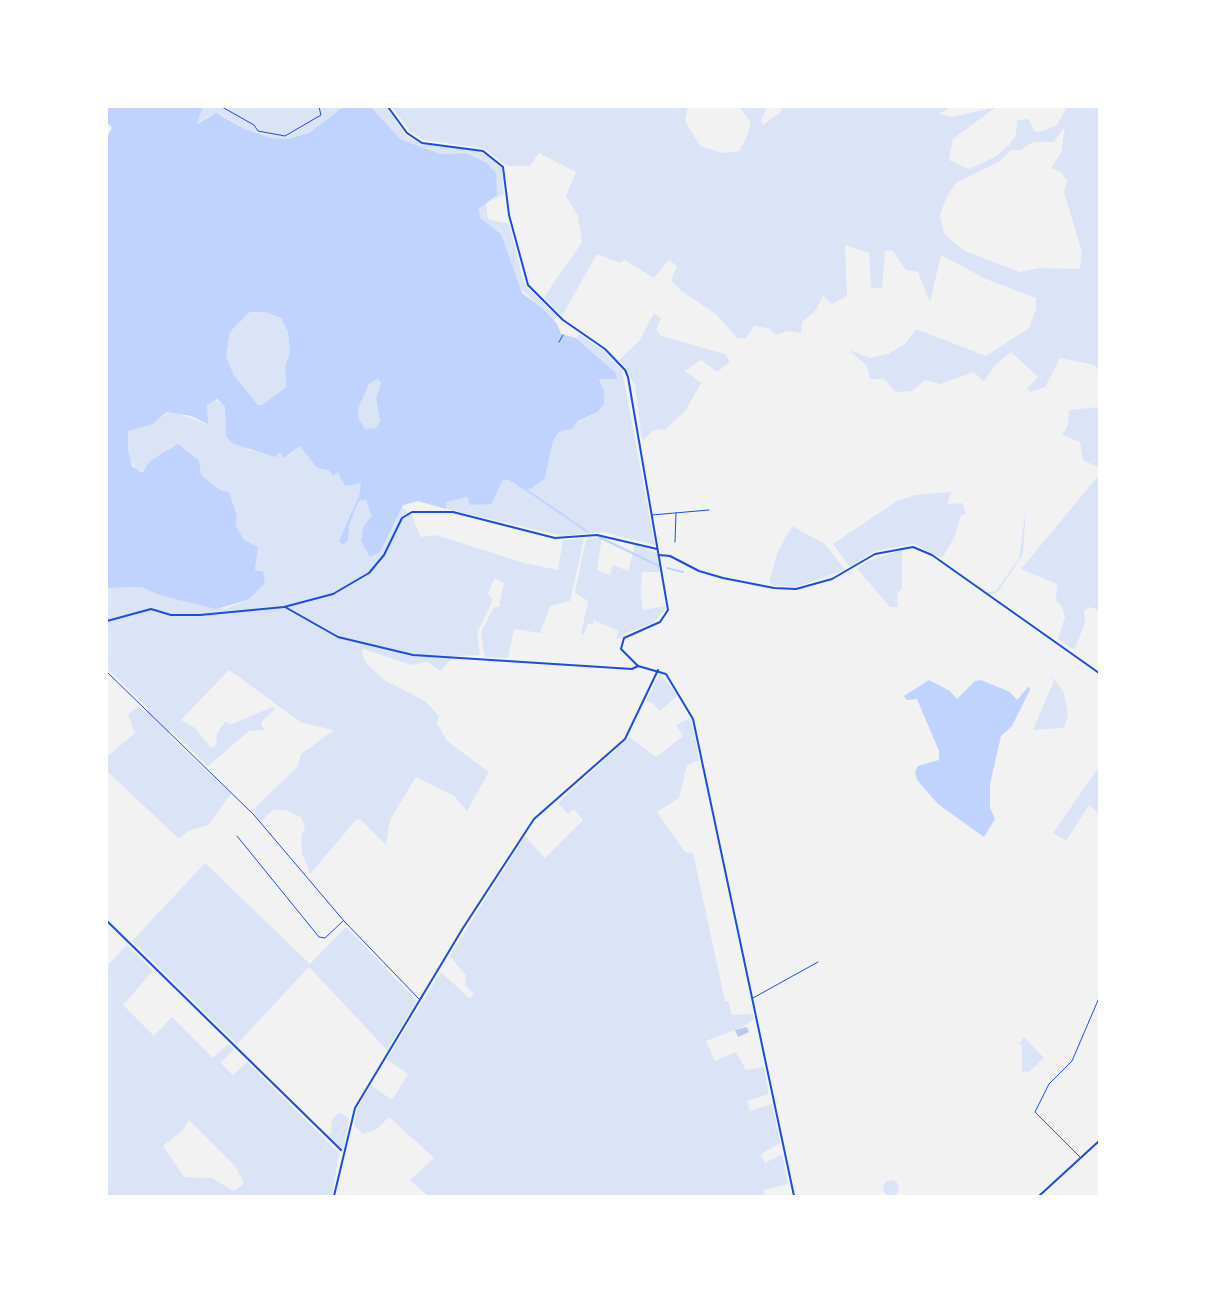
<!DOCTYPE html>
<html>
<head>
<meta charset="utf-8">
<style>
  body { margin:0 }
  #map { position:relative; width:1206px; height:1303px; overflow:hidden; background:#f2f2f2; font-family:Figtree,sans-serif }
  canvas { display:block }
  .frame { position:absolute; inset:0; border:108px solid #fff; pointer-events:none }
</style>
</head>
<body>
<div id="map">
<canvas width="1206" height="1303"></canvas>
<div class="frame"></div>
</div>
<script>
const context = document.querySelector('canvas').getContext('2d');
context.lineJoin = 'round';
function fill(path, color) { context.fillStyle = color; context.fill(path, 'evenodd'); }
const toPath = rows => new Path2D(rows.map(r => 'M' + r).join(''));
function trace(path, color, width, dash) { context.strokeStyle = color; context.lineWidth = width; context.lineCap = dash ? 'butt' : 'round'; context.setLineDash(dash || []); context.stroke(path); }
const green = toPath([
  [203,107,343,107,309,133,288,139,271,138,245,129,222,115,211,115,195,124],
  [371,107,386,107,406,135,422,144,472,150,489,156,502,169,504,194,490,202,497,195,492,167,466,153,440,154,400,139],
  [392,107,688,107,685,121,700,146,723,153,739,151,747,137,751,122,739,107,764,107,766,110,761,120,763,125,782,111,781,107,951,107,939,114,953,117,996,107,953,139,949,160,969,169,995,157,1009,145,1016,135,1017,120,1028,119,1035,132,1043,131,1057,125,1067,107,1099,107,1099,370,1094,365,1060,358,1045,387,1031,392,1027,389,1038,377,1011,352,995,365,984,382,974,372,940,384,925,380,912,391,896,392,884,379,870,379,867,366,849,350,869,358,888,354,905,344,916,329,986,356,1029,328,1036,309,1036,298,986,279,941,255,930,302,918,272,906,270,892,250,885,251,882,289,871,287,869,253,845,245,847,296,832,304,823,296,816,310,802,322,801,333,787,331,776,335,768,328,754,326,745,339,737,338,716,314,680,290,671,280,677,266,669,260,654,278,624,260,620,263,597,254,562,316,544,297,582,242,578,216,566,196,576,172,539,153,530,166,507,166,483,148,424,140,410,131],
  [1065,126,1061,153,1051,168,1061,172,1067,181,1064,192,1082,252,1080,269,1041,268,1020,272,965,251,944,234,940,215,947,196,957,182,999,162,1011,150,1021,150,1033,142,1054,142],
  [486,203,488,219,509,224,522,276,527,287,557,316,554,321,518,286,501,234,483,223,477,212],
  [250,312,265,312,281,318,288,332,290,353,285,366,286,387,262,405,258,405,234,375,226,357,230,332],
  [654,313,661,319,656,329,661,336,725,354,730,362,717,372,701,360,685,371,701,383,686,410,666,429,654,430,642,441,635,385,619,360,640,340],
  [579,334,603,350,622,370,655,545,603,532,563,536,446,509,446,502,454,498,467,497,490,504,503,480,509,480,524,490,545,477,553,441,559,432,572,429,578,422,598,412,604,404,604,391,599,379,615,372,576,338],
  [378,379,381,383,376,400,380,422,376,428,365,430,358,417,358,409,369,384],
  [213,398,225,407,226,426,249,450,288,456,300,446,317,468,328,470,331,475,338,471,362,482,357,505,360,500,366,500,372,516,364,525,362,536,387,537,401,507,411,514,421,537,436,535,524,563,558,570,563,540,584,539,570,601,550,606,540,633,514,629,508,658,485,657,484,653,481,632,494,607,499,607,504,583,495,578,488,593,493,600,477,633,480,655,453,656,441,671,427,662,411,665,363,649,362,653,366,663,384,680,425,701,439,716,437,723,447,741,489,772,467,811,454,796,416,777,390,820,386,845,360,819,356,820,310,874,302,853,301,836,305,827,301,817,285,810,273,810,261,821,252,811,298,766,301,754,334,730,302,723,229,670,181,720,195,728,211,748,216,746,217,733,225,722,232,724,272,707,275,709,261,722,264,730,249,731,208,766,171,730,168,734,231,794,208,825,188,831,179,839,107,771,107,757,135,733,128,715,138,706,146,713,148,708,107,669,107,588,141,587,159,595,225,609,248,600,265,582,262,570,255,570,258,547,244,541,236,526,237,515,229,492,220,490,201,475,199,460,183,447,139,473,128,457,128,431,133,428,153,424,170,411,207,424,207,405],
  [1099,407,1099,468,1083,460,1080,442,1062,435,1068,425,1069,410],
  [1099,475,1099,610,1089,607,1084,611,1085,623,1074,650,1058,639,1065,617,1062,607,1056,600,1057,584,1021,569],
  [951,492,947,504,962,503,966,514,961,515,954,538,942,558,914,544,875,551,850,567,833,544,897,501,915,495],
  [1026,507,1023,554,998,592,990,595,967,577,988,592,996,591,1019,558],
  [792,526,825,544,845,570,796,587,774,586,769,582,778,551],
  [602,537,597,570,610,575,613,565,628,571,635,545,657,553,660,572,642,572,641,595,643,610,666,606,664,611,653,623,625,634,620,639,616,639,618,631,594,620,593,624,588,624,584,635,581,634,588,601,575,593,586,539],
  [902,550,902,588,897,595,898,607,890,607,857,569,867,561],
  [1050,673,1064,693,1068,715,1064,728,1033,730,1054,681],
  [660,674,678,695,660,711,653,703,646,701],
  [691,718,699,760,687,765,679,798,657,812,685,852,693,853,725,1001,728,1001,732,1015,753,1014,754,1019,743,1027,706,1041,715,1061,736,1052,746,1070,764,1067,769,1094,747,1101,750,1111,772,1104,780,1143,761,1154,765,1163,782,1154,788,1184,763,1190,764,1196,428,1196,410,1180,434,1158,389,1117,377,1129,363,1134,354,1125,357,1109,371,1085,392,1100,408,1074,387,1059,441,972,470,999,474,994,465,985,466,976,450,956,525,836,545,858,583,820,574,809,568,814,558,803,629,737,656,757,683,736,676,725],
  [1098,768,1099,814,1089,805,1066,841,1053,833],
  [205,863,310,964,346,927,417,1001,387,1050,309,967,237,1044,132,941],
  [127,945,153,971,123,1005,154,1036,172,1017,213,1058,228,1044,234,1049,221,1063,233,1075,247,1062,339,1153,332,1196,107,1196,107,966],
  [189,1120,235,1166,244,1183,234,1191,212,1178,184,1177,163,1146,182,1131],
  [1024,1037,1044,1058,1029,1072,1022,1071,1022,1045,1019,1044],
  [339,1112,349,1119,343,1151,327,1135,331,1134,332,1120],
  '883 1188a8 8 0 1 1 16 0a8 8 0 1 1-16 0Z'
]);
const water = toPath([
  [107,107,203,107,197,124,216,113,245,129,271,138,288,139,309,133,343,107,371,107,400,139,440,154,466,153,487,163,496,173,497,195,479,209,480,218,501,234,522,293,542,308,557,324,561,334,576,338,615,372,617,379,599,379,604,391,604,404,598,412,578,421,572,429,559,432,553,441,545,478,532,488,524,490,509,480,503,480,491,504,470,505,467,497,446,502,446,509,418,501,403,505,380,552,370,557,361,541,364,525,372,516,366,500,360,500,357,505,349,525,348,540,343,544,339,541,359,496,361,483,345,486,338,472,333,476,328,470,317,468,300,446,284,458,280,453,275,457,234,444,226,437,225,407,217,399,207,405,208,424,191,416,167,412,153,424,128,431,128,450,132,466,142,473,150,461,178,444,199,460,201,475,220,490,229,492,237,515,236,526,244,540,258,547,255,570,263,571,265,583,248,600,216,609,159,595,141,587,107,588,107,137,112,128,107,122],
  [250,312,265,312,281,318,288,332,290,353,285,366,286,387,262,405,258,405,234,375,226,357,230,332],
  [378,379,381,383,376,399,380,421,376,428,365,429,358,417,358,409,369,384],
  [929,680,950,691,957,699,975,681,981,680,1010,692,1017,700,1029,686,1030,690,1012,726,1001,736,990,784,990,808,995,819,984,837,938,804,917,780,915,772,918,766,939,760,939,751,917,699,907,700,904,696]
]);
const stream = toPath([
  [525,489,588,532],
  [599,537,659,566],
  [667,568,683,572]
]);
const building = toPath([
  [747,1027,749,1032,738,1037,735,1030]
]);
const path = toPath([
  [222,107,254,125,258,131,285,136,321,115,319,107],
  [559,342,563,335]
]);
const minor = toPath([
  [652,515,709,510],
  [675,542,676,513],
  [107,672,254,815,344,921,419,999],
  [237,836,319,937,325,938,343,921],
  [753,998,818,962],
  [1080,1157,1035,1112,1049,1084,1072,1061,1099,998]
]);
const tertiary = toPath([
  [659,555,670,556,699,571,723,578,774,588,796,589,832,579,875,554,913,547,932,555,1099,673],
  [285,607,338,637,413,655,632,669,638,666],
  [107,621,151,609,171,615,200,615,284,607,333,594,369,573,384,555,402,518,412,512,453,512,555,538,597,535,657,549],
  [107,921,341,1150],
  [334,1196,355,1108,463,928,534,819,625,739,658,670]
]);
const secondary = toPath([
  [388,107,407,133,422,143,483,151,503,167,509,215,528,285,563,320,605,349,625,370,628,377,668,610,660,622,624,638,621,649,638,666,666,674,693,719,794,1196],
  [1039,1196,1099,1141]
]);
fill(green, '#dbe4f7');
fill(water, '#bfd3fe');
trace(stream, '#bfd3fe', 2);
fill(building, '#bdc9ec');
trace(path, '#1d4ed8', 1);
trace(minor, '#1d4ed8', 1);
trace(tertiary, '#1d4ed8', 2);
trace(secondary, '#1d4ed8', 2);
</script>
</body>
</html>
